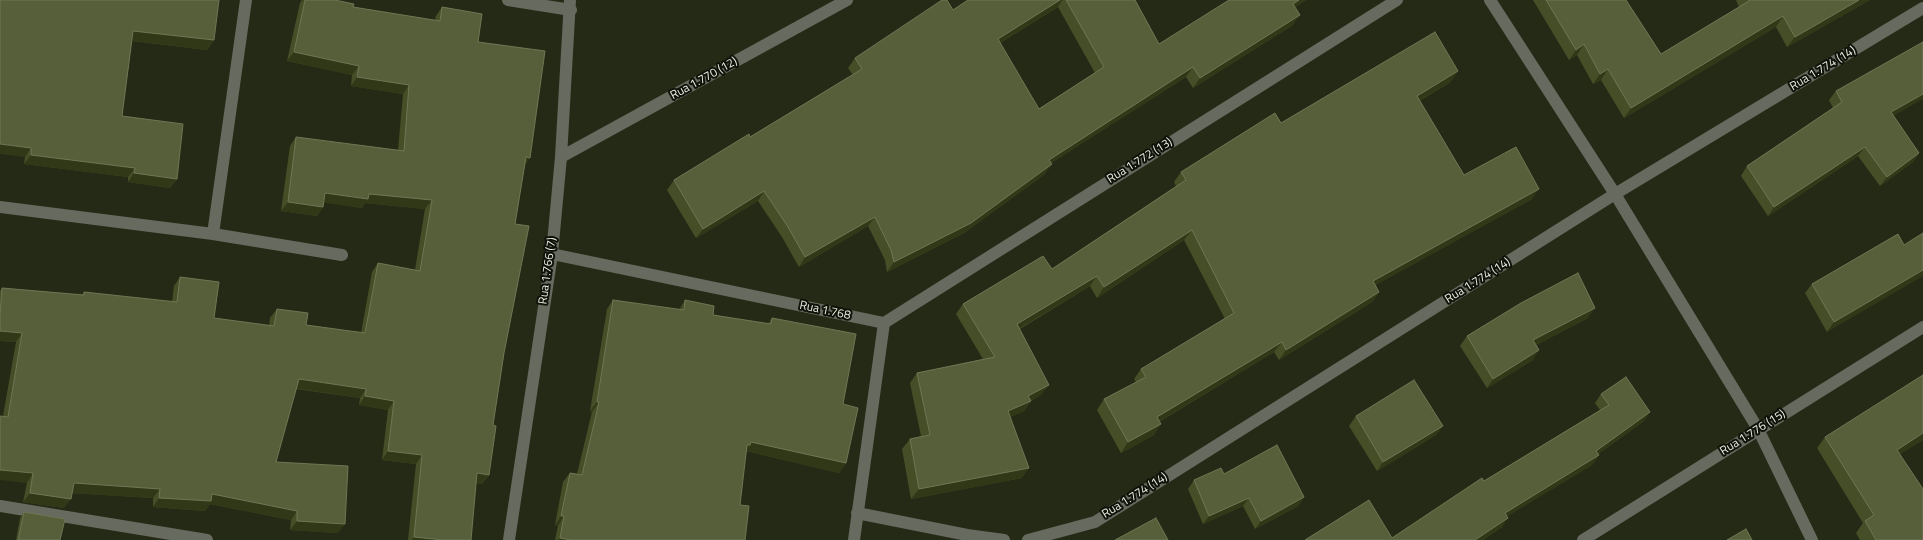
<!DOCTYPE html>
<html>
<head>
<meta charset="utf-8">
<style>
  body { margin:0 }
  canvas { display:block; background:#252a16 }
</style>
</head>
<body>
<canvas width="1923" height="540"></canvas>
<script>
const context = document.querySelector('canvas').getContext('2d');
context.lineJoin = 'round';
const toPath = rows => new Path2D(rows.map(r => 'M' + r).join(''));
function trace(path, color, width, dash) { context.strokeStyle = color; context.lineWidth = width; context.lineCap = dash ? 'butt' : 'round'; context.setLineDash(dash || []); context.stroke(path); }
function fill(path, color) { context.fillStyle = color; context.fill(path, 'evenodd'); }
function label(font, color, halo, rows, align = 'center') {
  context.font = font + ' "Titillium Web",sans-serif'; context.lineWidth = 4; context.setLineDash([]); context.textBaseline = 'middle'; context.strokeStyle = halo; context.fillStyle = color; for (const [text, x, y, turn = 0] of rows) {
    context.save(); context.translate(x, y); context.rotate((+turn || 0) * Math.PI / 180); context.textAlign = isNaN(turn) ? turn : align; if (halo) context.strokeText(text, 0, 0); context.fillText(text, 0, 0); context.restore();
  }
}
const street = toPath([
  [508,0,571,10],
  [1490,0,1615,194,1758,429,1812,540],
  [561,157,847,0],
  [0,207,213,234,342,255],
  [213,234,246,0],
  [552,254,884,323,854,540],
  [884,323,1397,0],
  [0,506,207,540],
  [857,513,967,535,1004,540],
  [509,540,552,254,561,157,570,0],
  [1028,540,1095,522,1615,194,1923,8],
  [1583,540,1923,327]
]);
const wall = toPath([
  [0,0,214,40,207,50,132,41,122,116,177,179,170,188,128,182,128,177,24,164,25,157],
  [302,0,435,20,436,16,442,7,478,42,524,166,515,224,504,353,493,425,489,475,482,484,476,483,471,540,408,540,416,464,382,460,388,410,359,405,360,398,296,389,276,462,338,533,290,530,291,520,210,504,205,511,153,507,153,498,72,493,64,508,23,502,27,483,3,416,16,342,0,341,0,291,2,288,82,295,84,292,172,302,174,286,180,277,214,318,269,326,270,318,277,309,306,325,361,333,372,272,378,263,415,270,425,209,365,203,362,208,324,202,323,207,317,216,281,211,290,146,296,137,398,150,403,94,351,86,352,75,287,61,300,3],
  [968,0,1135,0,1159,44,1295,7,1293,25,1193,88,1186,77,1051,163,1045,174,964,233,887,272,885,260,868,226,799,267,782,237,758,201,696,238,667,190,674,180,750,137,853,75,848,68,855,58,953,10],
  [1058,7,1095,73,1039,109,1000,43],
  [1533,0,1626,0,1661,54,1739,7,1736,0,1870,0,1787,47,1776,27,1624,118,1601,80,1593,84,1577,55,1569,60],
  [1451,82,1419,101,1464,175,1532,199,1375,285,1379,292,1372,302,1279,360,1274,352,1159,422,1154,435,1121,453,1097,410,1104,399,1136,382,1134,379,1141,369,1225,319,1184,240,1097,298,1090,286,1020,329,1041,395,1031,401,1024,411,1010,417,1022,478,911,499,902,449,910,439,921,436,910,383,917,373,983,359,956,314,963,304,1052,269,1176,186,1174,182,1181,172,1281,123],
  [1836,91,1893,116,1919,153,1913,162,1880,186,1858,156,1768,216,1741,176,1747,166,1833,108,1829,100],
  [1904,245,1827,332,1805,293,1812,284],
  [613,300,679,310,685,300,713,315,768,324,772,318,843,404,846,463,839,473,746,451,740,505,745,540,555,540,558,526,555,525,563,482,570,473,577,474,592,412,590,411,607,309],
  [1588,318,1536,345,1533,360,1487,388,1460,346,1467,336],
  [1601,394,1644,421,1598,454,1599,455,1592,465,1507,516,1502,527,1483,540,1305,540,1392,538,1484,481,1600,410,1595,403],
  [1356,416,1443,426,1436,435,1377,471,1349,426],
  [1825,437,1923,440,1900,454,1923,540,1860,540,1856,533,1863,523,1817,448],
  [1224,474,1304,497,1298,506,1255,529,1243,506,1203,524,1188,489,1194,480],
  [24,512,60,540,16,540,20,518]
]);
const shadedWall = toPath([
  [1060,0,1062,0,1058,7,991,48,998,39],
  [1299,0,1307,0,1286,13,1293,4],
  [1859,0,1870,0,1787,47,1795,37],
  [1300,15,1293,25,1193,88,1200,78],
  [1783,16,1776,27,1624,118,1631,108],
  [133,31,214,40,207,50,126,40],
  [1584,44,1577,55,1569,60,1576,50],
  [294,52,359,66,352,75,287,61],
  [1193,67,1186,77,1042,169,1049,160],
  [1608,69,1601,80,1593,84,1600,74],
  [1458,71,1451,82,1409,106,1417,96],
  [357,77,409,85,403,94,351,86],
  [1923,94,1923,99,1884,121,1891,112],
  [0,144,31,148,25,157,0,154],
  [1865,147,1858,156,1768,216,1774,207],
  [1919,153,1913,162,1880,186,1887,177],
  [31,155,135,168,128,177,24,164],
  [526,157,530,158,524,167],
  [1052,164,1045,174,964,233,887,272,894,262],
  [134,173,177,179,170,188,128,182],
  [1539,189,1532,199,1365,291,1373,281],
  [764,191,758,201,696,238,703,229],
  [325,193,369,194,432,200,425,209,365,203,362,208,319,202],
  [288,202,323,207,317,216,281,211],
  [875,217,868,226,799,267,805,257],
  [1192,230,1184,240,1097,298,1104,287],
  [1923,270,1923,276,1827,332,1834,322],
  [1097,276,1090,286,1010,334,1017,324],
  [1379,292,1372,302,1279,360,1286,350],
  [1595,308,1588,318,1526,350,1533,340],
  [0,331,22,333,16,342,0,341],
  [1282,342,1274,352,1150,427,1157,417],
  [1539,350,1533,360,1487,388,1493,379],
  [299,379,366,389,360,398,293,388],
  [1049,385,1041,395,1031,401,1024,411,1001,421,1008,411,1028,396],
  [365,396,394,401,388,410,359,405],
  [597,402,599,402,592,412,590,411],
  [1650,412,1644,421,1589,460,1596,451],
  [1161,424,1154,435,1121,453,1128,442],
  [1443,426,1436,435,1377,471,1383,462],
  [1923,433,1923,440,1889,461,1897,450],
  [751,442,846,463,839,473,746,451,747,445],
  [388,451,422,455,416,464,382,460],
  [1599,455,1592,465,1498,522,1505,513],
  [1029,468,1022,478,911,499,919,489],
  [0,470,33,473,27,483,0,480],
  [477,473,489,475,482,484,471,482],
  [74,483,160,489,153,498,68,493],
  [30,493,71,499,64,508,23,502],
  [212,494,297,511,291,520,210,504,205,511,153,507,159,498],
  [1304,497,1298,506,1255,529,1261,521],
  [1249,498,1243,506,1203,524,1209,516],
  [561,516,564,516,558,526,555,525],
  [1508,518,1502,527,1483,540,1475,540],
  [297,521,345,524,338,533,290,530],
  [414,537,443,540,412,540],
  [560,538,571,540,558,540]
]);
const building = toPath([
  [0,0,219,0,214,40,133,31,122,116,183,124,177,179,134,173,135,168,31,155,31,148,0,144,0,0],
  [305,0,335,0,354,4,353,7,440,21,442,7,482,14,478,42,545,51,530,158,526,157,515,224,529,226,504,353,493,425,496,426,489,475,477,473,471,540,443,540,414,537,422,455,388,451,394,401,365,396,366,389,299,379,276,462,348,466,345,524,297,521,297,511,212,494,211,501,159,498,160,489,74,483,71,499,30,493,33,473,0,470,0,416,8,417,22,333,0,331,0,315,2,288,84,295,84,292,177,302,180,277,219,282,214,318,274,326,277,309,308,313,306,325,365,333,378,263,420,271,432,200,369,194,368,199,325,193,323,207,288,202,296,137,404,151,409,85,357,77,359,66,294,52,305,0],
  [942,0,947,0,953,10,968,0,1060,0,998,39,1039,109,1104,67,1066,0,1135,0,1159,44,1229,0,1299,0,1293,4,1300,15,1200,78,1193,67,1049,160,1052,164,971,223,894,262,891,250,875,217,805,257,788,227,764,191,703,229,674,180,749,134,750,137,862,69,855,58,942,0],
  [1546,0,1626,0,1661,54,1749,1,1749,0,1859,0,1795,37,1783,16,1631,108,1608,69,1600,74,1584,44,1576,50,1546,0],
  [1435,32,1458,71,1417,96,1464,175,1516,147,1539,189,1373,281,1379,292,1286,350,1282,342,1157,417,1161,424,1128,442,1104,399,1146,377,1141,369,1234,313,1192,230,1104,287,1097,276,1017,324,1049,385,1028,396,1031,401,1008,411,1029,468,919,489,910,439,930,435,917,373,995,357,963,304,1043,256,1052,269,1186,180,1181,172,1275,113,1281,123,1435,32],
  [1923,42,1923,94,1891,112,1919,153,1887,177,1865,147,1774,207,1747,166,1842,102,1836,91,1923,42],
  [1923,233,1923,270,1834,322,1812,284,1898,234,1904,245,1923,233],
  [1578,273,1595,308,1533,340,1539,350,1493,379,1467,336,1521,303,1578,273],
  [613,300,684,310,685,300,714,306,713,315,771,324,772,318,856,334,843,404,858,408,846,463,751,442,750,445,747,445,740,505,749,506,745,540,571,540,560,538,564,516,561,516,570,473,582,475,599,402,597,402,613,300],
  [1923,375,1923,433,1897,450,1923,489,1923,540,1876,540,1865,521,1874,515,1825,437,1923,375],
  [1626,377,1650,412,1596,451,1599,455,1505,513,1508,518,1475,540,1305,540,1369,500,1392,538,1482,478,1484,481,1609,405,1601,394,1626,377],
  [1414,380,1443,426,1383,462,1356,416,1414,380],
  [1277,445,1304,497,1261,521,1249,498,1209,516,1194,480,1221,468,1224,474,1277,445],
  [24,512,65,519,60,540,18,540,24,512],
  [1156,518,1168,540,1115,540,1156,518],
  [1746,529,1752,540,1727,540,1746,529]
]);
const streetNames = [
  ["Rua 1.774 (14)",1823,69,-31],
  ["Rua 1.770 (12)",704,79,-29],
  ["Rua 1.772 (13)",1140,161,-32],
  ["Rua 1.766 (7)",548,271,-82],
  ["Rua 1.774 (14)",1478,281,-32],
  ["Rua 1.768",825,311,12],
  ["Rua 1.776 (15)",1753,433,-32],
  ["Rua 1.774 (14)",1135,496,-32]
];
trace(street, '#676a5f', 12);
fill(wall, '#454e26');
fill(shadedWall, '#313817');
fill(building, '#575f3a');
trace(building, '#6e7654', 1);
label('12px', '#ebeee1', '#0f1209', streetNames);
</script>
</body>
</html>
